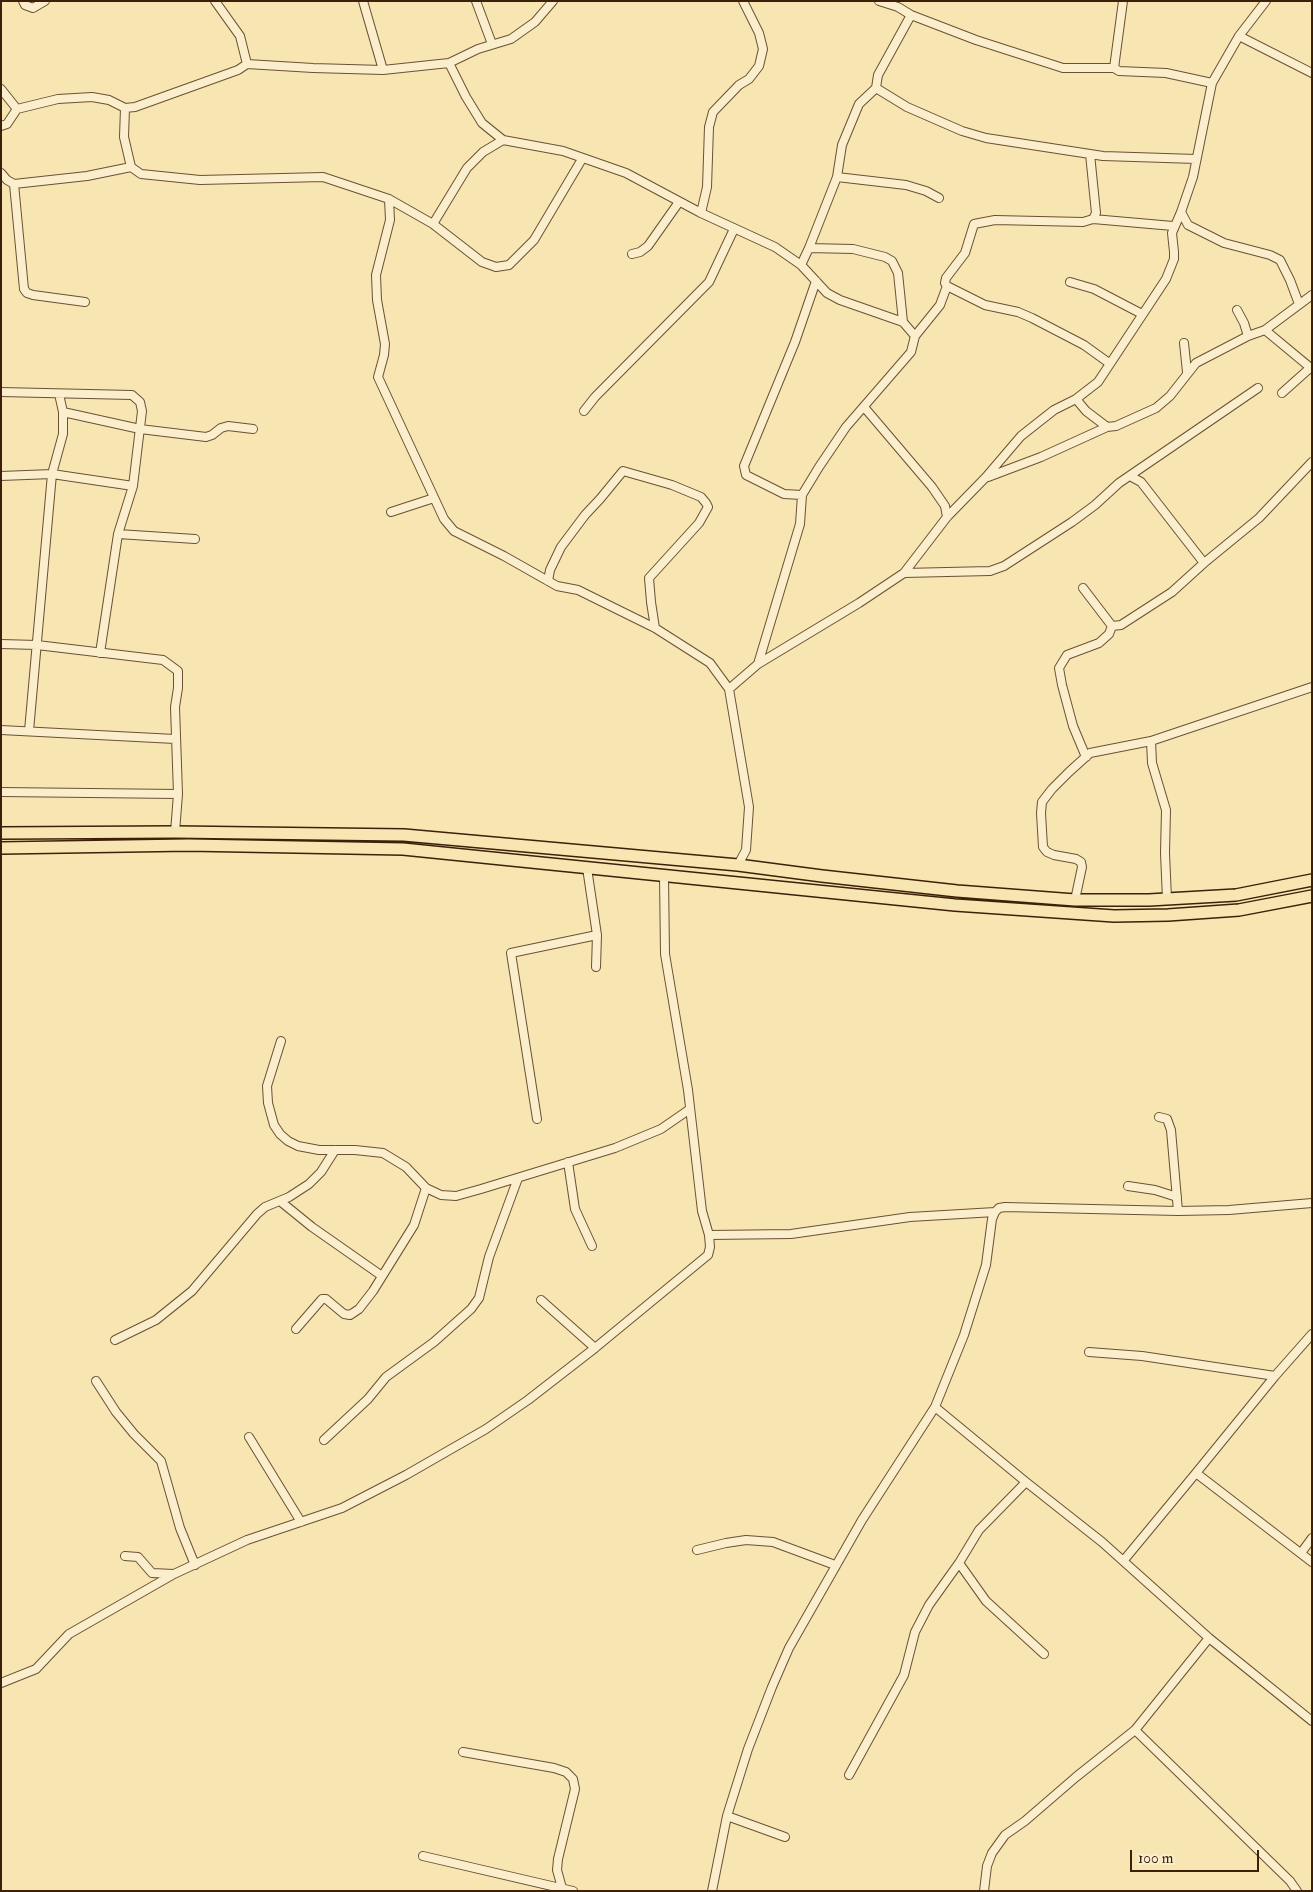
<!DOCTYPE html>
<html>
<head>
<meta charset="utf-8">
<style>
  body { margin:0 }
  #map { position:relative; width:1313px; height:1892px; overflow:hidden; background:#f7e5b2; font-family:"IM FELL Double Pica",serif }
  canvas { display:block }
  .frame { position:absolute; inset:0; border:2px solid #3c200a; pointer-events:none }
  .scale { position:absolute; left:1130px; top:1850px; width:129px; height:22px; box-sizing:border-box; border:2px solid #3c200a; border-top:0; padding-left:6px; font-size:15px; line-height:18px; white-space:nowrap; color:#3c200a; -webkit-text-stroke:4px #faeecd; paint-order:stroke }
</style>
</head>
<body>
<div id="map">
<canvas width="1313" height="1892"></canvas>
<div class="frame"></div>
<div class="scale">100 m</div>
</div>
<script>
const context = document.querySelector('canvas').getContext('2d');
context.lineJoin = 'round';
const toPath = rows => new Path2D(rows.map(r => 'M' + r).join(''));
function trace(path, color, width, dash) { context.strokeStyle = color; context.lineWidth = width; context.lineCap = dash ? 'butt' : 'round'; context.setLineDash(dash || []); context.stroke(path); }
const minor = toPath([
  [23,1,25,5,33,8,45,1],
  [215,1,240,36,247,64],
  [363,1,383,70],
  [476,1,492,44],
  [879,1,898,7,911,15,976,40,1063,68,1114,68,1119,71,1166,73,1212,83],
  [1239,36,1312,73],
  [449,63,466,97,482,123,503,140,563,151,626,173,701,213,775,247,801,265,827,293,840,300,903,322,915,336],
  [1114,68,1123,1],
  [876,88,907,107,962,131,986,138,1103,156,1196,159],
  [1,89,17,109],
  [125,108,124,137,131,167,141,174,200,180,323,177,389,199,433,224,482,262,496,267,509,265,534,240,582,159],
  [1,126,7,124,17,109,58,99,92,97,109,100,125,108,135,107,238,70,247,64,313,68,383,70,449,63,478,49,511,39,535,22,553,1],
  [1090,154,1096,213,1093,219],
  [1,173,7,180,14,184,87,176,131,167],
  [837,177,906,185,926,191,939,198],
  [14,184,24,289,27,293,33,295,85,302],
  [389,199,390,220,376,275,377,300,385,344,384,355,378,377,444,519,454,531,504,556,557,586,578,590,655,628,710,663,729,689],
  [1181,212,1188,225,1224,243,1270,255,1280,260,1290,280,1299,304],
  [701,213,707,187,709,127,713,112,739,85,749,79,759,66,763,49,759,33,743,1],
  [433,224,467,168,483,152,503,140],
  [809,248,853,249,885,257,892,261,898,273,903,322],
  [632,254,640,252,648,246,679,202],
  [801,265,809,248,837,177,842,145,859,104,876,88,878,75,911,15],
  [1070,282,1094,289,1142,314],
  [1237,310,1244,323,1248,336],
  [1265,330,1312,369],
  [1184,343,1187,372],
  [1109,363,1084,345,1032,318,1018,312,985,305,947,286,945,283,946,278,965,253,974,224,995,220,1083,222,1093,219,1173,226],
  [1,392,132,395,140,402,142,411,133,486,118,534,100,653],
  [1282,393,1310,368],
  [1076,399,1086,411,1107,427],
  [864,407,932,487,945,506,947,517],
  [584,411,595,397,709,282,734,229],
  [63,412,140,429,206,437,212,435,221,428,228,426,253,429],
  [1,476,52,474,133,486],
  [1130,476,1141,482,1204,563],
  [988,477,1041,457,1107,427,1116,426,1156,408,1170,396,1196,363,1248,336,1265,330,1312,295],
  [802,495,784,494,746,475,744,466,795,342,816,281],
  [391,512,434,498],
  [118,534,195,539],
  [904,573,990,571,1004,566,1072,522,1095,505,1119,483,1258,388],
  [548,581,550,570,561,547,585,515,600,499,623,471,672,485,701,497,706,503,708,507,699,523,649,578,651,602,655,628],
  [1083,588,1112,626,1121,625,1172,592,1204,563,1259,518,1312,462],
  [1,644,37,645,163,660,178,671,178,688,175,707,178,794,175,832],
  [758,664,800,524,802,495,819,467,846,427,911,352,915,336,940,305,947,286],
  [1,730,175,739],
  [29,731,52,474,63,434,63,412,59,394],
  [1151,741,1152,763,1166,810,1165,853,1167,899],
  [1086,757,1073,726,1062,685,1059,668,1067,655,1099,643,1109,634,1112,626],
  [1,792,178,794],
  [738,865,746,850,749,807,729,689,758,664,859,603,904,573,947,517,986,477,1021,436,1054,410,1076,399,1098,382,1166,279,1174,259,1174,252,1172,233,1181,212,1193,177,1212,83,1239,36,1266,1],
  [587,868,597,935,596,967],
  [1075,900,1082,867,1081,862,1076,859,1054,855,1047,852,1043,847,1041,813,1042,802,1052,789,1069,772,1090,753,1151,741,1312,687],
  [281,1041,267,1086,268,1103,274,1125,280,1134,288,1141,298,1146,319,1150,355,1150,383,1153,406,1167,426,1188,441,1195,456,1196,481,1189,615,1148,661,1129,690,1109],
  [1159,1117,1167,1119,1171,1130,1178,1211],
  [537,1119,511,953,597,935],
  [568,1162,575,1209,592,1246],
  [1128,1186,1155,1190,1177,1197],
  [280,1201,312,1227,382,1276],
  [995,1212,992,1219,986,1265,964,1335,935,1407,1026,1482,1102,1542,1209,1638,1312,1721],
  [709,1235,791,1234,910,1217,995,1212,999,1208,1005,1207,1178,1211,1229,1210,1312,1203],
  [541,1300,595,1348],
  [296,1329,322,1299,326,1299,344,1314,350,1315,359,1309,373,1291,414,1225,426,1188],
  [115,1340,156,1320,192,1291,257,1214,265,1207,289,1197,309,1184,321,1172,335,1150],
  [1089,1352,1142,1356,1275,1376],
  [96,1381,116,1412,134,1434,161,1461,180,1528,195,1565],
  [249,1437,301,1522],
  [324,1440,368,1399,386,1377,434,1342,471,1309,479,1298,489,1257,518,1178],
  [1196,1473,1275,1376,1312,1334],
  [1026,1482,979,1530,959,1563,986,1601,1044,1654],
  [697,1550,726,1543,746,1540,773,1542,835,1565],
  [1301,1553,1312,1538],
  [125,1556,138,1557,152,1573,174,1574],
  [1124,1560,1196,1473,1312,1562],
  [1,1683,36,1669,69,1634,174,1574,247,1540,342,1508,406,1475,486,1429,528,1400,595,1348,708,1255,710,1247,709,1235,702,1211,688,1090,665,954,664,876],
  [1135,1730,1290,1881,1297,1891],
  [463,1752,554,1768,566,1772,573,1779,575,1789,558,1859,557,1870,562,1888],
  [849,1775,904,1675,915,1632,929,1605,959,1563],
  [727,1816,785,1837],
  [423,1856,573,1891],
  [712,1891,727,1816,748,1749,772,1687,789,1648,862,1520,935,1407],
  [984,1891,987,1866,992,1853,1005,1835,1025,1821,1076,1777,1135,1730,1209,1638]
]);
const primary = toPath([
  [1,833,175,832,404,835,738,865,822,876,957,891,1075,900,1149,900,1236,895,1312,880],
  [1,848,189,845,403,849,955,905,1114,916,1168,915,1239,910,1312,896]
]);
trace(minor, '#6b5134', 10);
trace(primary, '#3c200a', 14);
trace(minor, '#faeecd', 8);
trace(primary, '#f7e5b2', 11);
</script>
</body>
</html>
